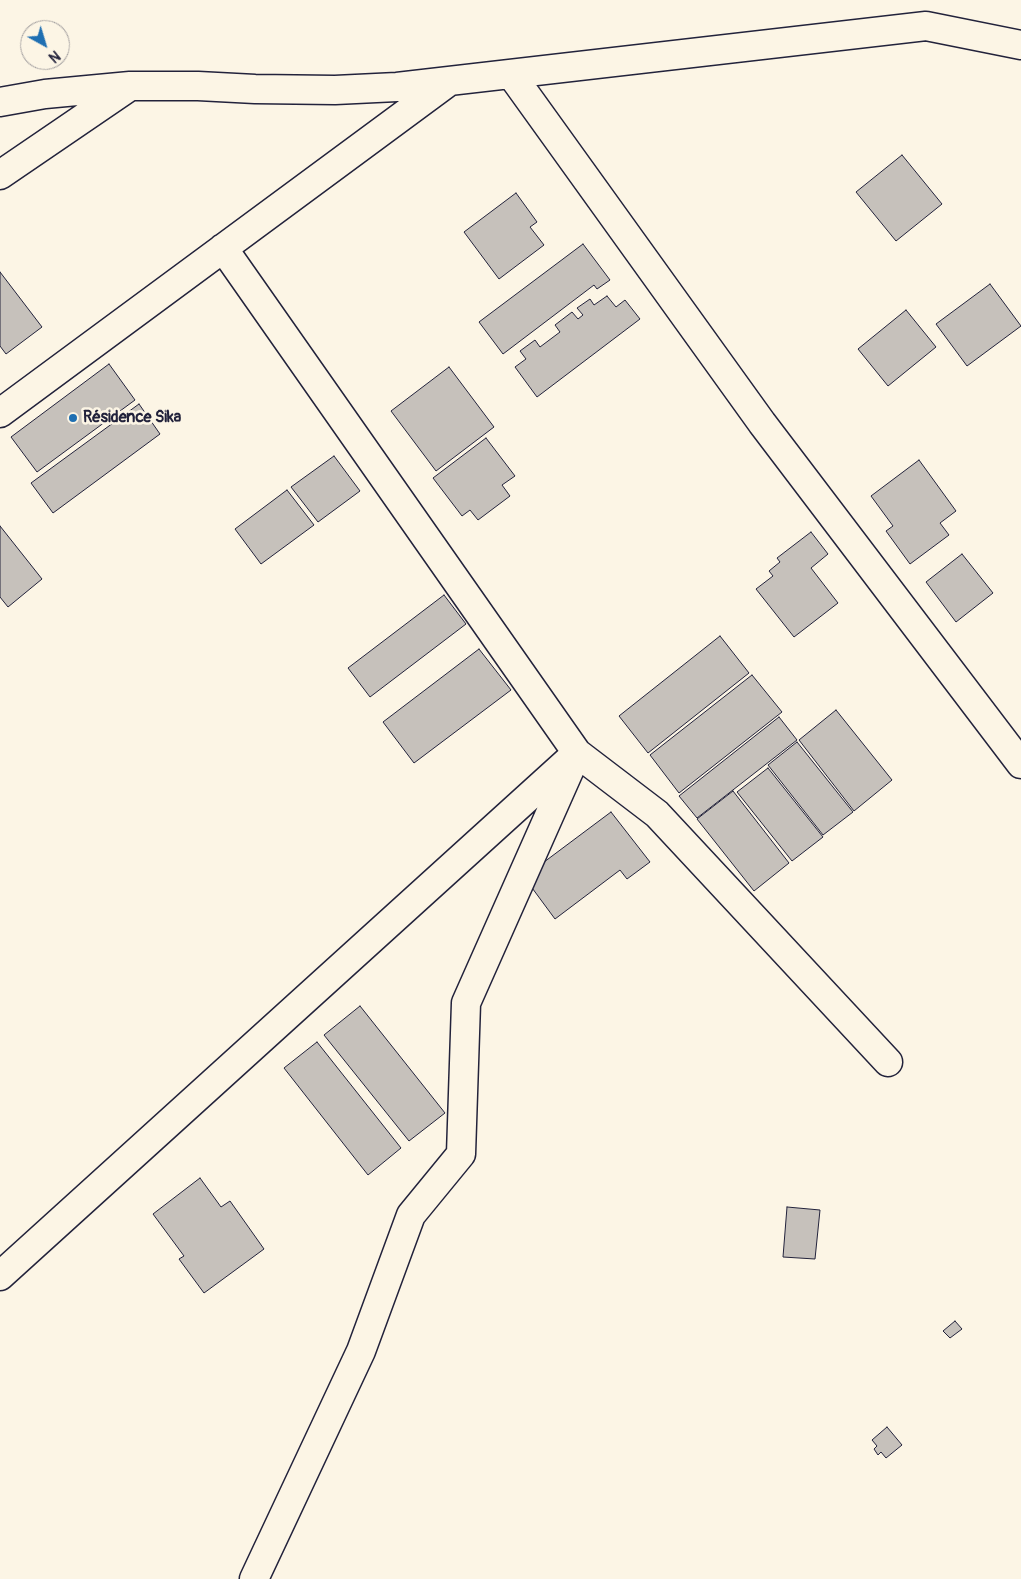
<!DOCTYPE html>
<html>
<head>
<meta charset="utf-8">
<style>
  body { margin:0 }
  #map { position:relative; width:1021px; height:1579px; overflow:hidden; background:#fcf5e5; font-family:Pangolin,sans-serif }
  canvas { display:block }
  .north { position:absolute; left:20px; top:20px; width:50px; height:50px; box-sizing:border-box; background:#fcf5e5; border:1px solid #a5a1a1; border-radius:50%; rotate:141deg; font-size:14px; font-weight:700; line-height:20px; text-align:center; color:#22223b }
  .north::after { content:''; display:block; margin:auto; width:18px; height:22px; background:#1f6fb2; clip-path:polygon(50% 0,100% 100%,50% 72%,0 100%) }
</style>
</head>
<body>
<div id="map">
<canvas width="1021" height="1579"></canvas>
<div class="north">N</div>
</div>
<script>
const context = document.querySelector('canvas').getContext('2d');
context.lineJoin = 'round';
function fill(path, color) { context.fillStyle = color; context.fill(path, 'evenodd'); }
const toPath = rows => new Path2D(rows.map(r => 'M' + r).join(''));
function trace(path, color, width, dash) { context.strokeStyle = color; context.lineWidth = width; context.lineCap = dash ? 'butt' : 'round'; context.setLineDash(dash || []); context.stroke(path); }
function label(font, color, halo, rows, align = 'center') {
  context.font = font + ' Pangolin,sans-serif'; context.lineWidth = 5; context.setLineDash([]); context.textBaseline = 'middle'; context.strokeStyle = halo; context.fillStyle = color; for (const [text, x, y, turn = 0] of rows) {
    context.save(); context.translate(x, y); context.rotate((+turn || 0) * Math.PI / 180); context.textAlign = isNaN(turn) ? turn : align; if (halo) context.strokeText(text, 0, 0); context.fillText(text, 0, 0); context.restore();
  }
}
const building = toPath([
  [902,155,942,204,896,241,856,192,902,155],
  [516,193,537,222,530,227,544,245,499,279,464,232,516,193],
  [583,244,610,280,597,289,594,285,503,354,479,322,583,244],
  [0,272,42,327,6,354,0,346,0,272],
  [990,284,1021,326,967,366,936,324,990,284],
  [607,296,616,307,625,300,640,319,537,397,515,367,526,359,520,351,535,340,540,347,560,332,555,325,572,312,578,319,583,315,577,308,590,299,594,305,607,296],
  [906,310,936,347,888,386,858,349,906,310],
  [109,364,135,400,37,472,11,437,109,364],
  [449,367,494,427,436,471,391,411,449,367],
  [139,404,160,434,53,513,31,483,139,404],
  [486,438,515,476,502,485,510,496,478,520,470,510,462,516,433,478,486,438],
  [334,456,360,491,318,522,291,487,334,456],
  [919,460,956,511,940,523,949,535,910,564,886,531,893,526,871,496,919,460],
  [287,490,314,525,261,564,235,529,287,490],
  [0,526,42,579,8,607,0,597,0,526],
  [811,532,828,554,811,568,838,603,794,637,756,589,773,576,769,571,780,562,777,558,811,532],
  [962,554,993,593,956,622,926,582,962,554],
  [444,595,466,624,370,697,348,668,444,595],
  [720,636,749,673,648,753,619,716,720,636],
  [479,649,511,690,414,763,383,722,479,649],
  [752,675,782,712,679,793,650,755,752,675],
  [836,710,892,780,854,811,799,740,836,710],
  [779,717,797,740,697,818,679,796,779,717],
  [797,742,853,812,823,835,768,765,797,742],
  [768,768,823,837,792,861,737,792,768,768],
  [733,791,789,863,754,891,697,819,733,791],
  [611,812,650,862,627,879,620,870,555,919,524,877,611,812],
  [360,1006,445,1113,409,1141,324,1035,360,1006],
  [317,1042,401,1148,368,1175,284,1068,317,1042],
  [200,1178,221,1207,230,1201,264,1249,204,1293,179,1259,184,1256,153,1214,200,1178],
  [787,1207,820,1210,815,1259,783,1257,787,1207],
  [955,1321,962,1329,950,1338,943,1331,955,1321],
  [887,1427,902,1445,886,1458,881,1452,878,1455,874,1449,877,1446,872,1440,887,1427]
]);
const street = toPath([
  [511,74,762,423,1021,764],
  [0,102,45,94,130,86,198,86,255,89,335,90,397,87,926,26,1021,45],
  [0,175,129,87],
  [223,248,577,753,657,814,888,1062],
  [0,413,447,83],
  [0,1276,568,761],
  [254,1579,361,1351,411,1215,461,1154,466,1003,577,753]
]);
const markers = [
  [73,418,5,"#1f6fb2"]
];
const poiNames = [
  ["Résidence Sika",83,418]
];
fill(building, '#c6c1bb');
trace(building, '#22223b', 1);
trace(street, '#22223b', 31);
trace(street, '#fcf5e5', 28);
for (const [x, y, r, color] of markers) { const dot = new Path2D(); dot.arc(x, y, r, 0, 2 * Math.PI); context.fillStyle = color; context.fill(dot); trace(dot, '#fcf5e5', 2); }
label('bold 16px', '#22223b', '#fcf5e5', poiNames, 'left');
</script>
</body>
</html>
